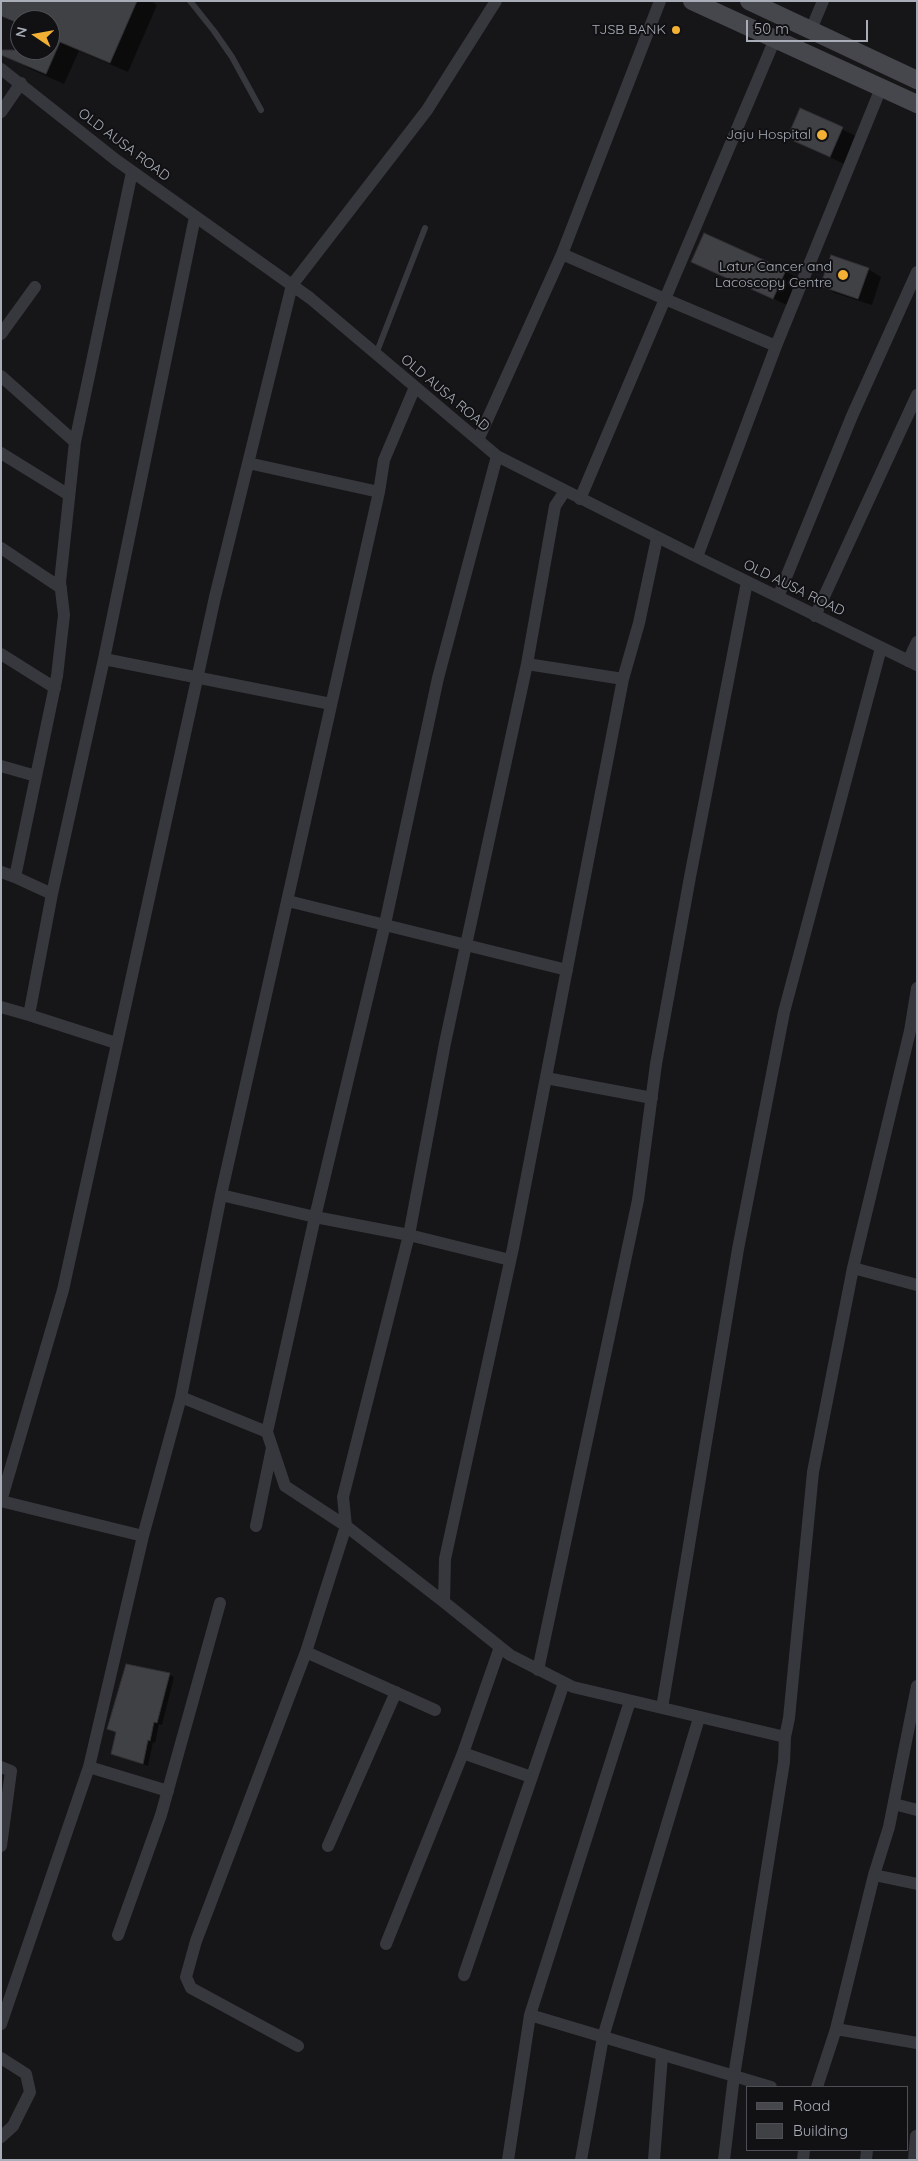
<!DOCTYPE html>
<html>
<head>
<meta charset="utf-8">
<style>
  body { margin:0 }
  #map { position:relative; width:918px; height:2161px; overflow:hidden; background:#161618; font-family:Quicksand,sans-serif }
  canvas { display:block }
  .frame { position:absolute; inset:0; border:2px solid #a8adb8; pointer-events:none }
  .legend { position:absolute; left:746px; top:2086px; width:162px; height:65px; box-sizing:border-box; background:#111113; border:1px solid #4d4f55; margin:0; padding:6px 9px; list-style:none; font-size:15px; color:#a8adb8 }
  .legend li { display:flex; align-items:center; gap:10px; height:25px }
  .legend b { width:25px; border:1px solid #4d4f55 }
  .north { position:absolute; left:10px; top:10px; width:50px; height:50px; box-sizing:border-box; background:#111113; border:1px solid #4d4f55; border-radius:50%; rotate:282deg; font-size:14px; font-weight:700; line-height:20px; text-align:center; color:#a8adb8 }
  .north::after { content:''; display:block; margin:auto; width:18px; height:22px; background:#f2b134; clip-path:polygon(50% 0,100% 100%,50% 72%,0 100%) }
  .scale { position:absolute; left:746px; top:20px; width:122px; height:22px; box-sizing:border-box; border:2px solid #a8adb8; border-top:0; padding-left:6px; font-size:15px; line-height:18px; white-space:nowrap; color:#a8adb8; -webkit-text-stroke:4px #111113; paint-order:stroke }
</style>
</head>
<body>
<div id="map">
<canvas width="918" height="2161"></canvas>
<div class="frame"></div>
<ul class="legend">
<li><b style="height:6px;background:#45474d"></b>Road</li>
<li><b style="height:14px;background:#404145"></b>Building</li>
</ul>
<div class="north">N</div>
<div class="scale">50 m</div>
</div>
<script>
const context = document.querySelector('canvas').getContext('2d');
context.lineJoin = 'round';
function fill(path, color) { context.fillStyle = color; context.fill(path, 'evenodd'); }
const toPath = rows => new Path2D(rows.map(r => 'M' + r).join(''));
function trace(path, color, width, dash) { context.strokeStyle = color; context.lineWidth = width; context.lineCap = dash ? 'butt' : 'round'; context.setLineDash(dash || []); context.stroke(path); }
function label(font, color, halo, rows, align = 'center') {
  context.font = font + ' Quicksand,sans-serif'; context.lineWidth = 4; context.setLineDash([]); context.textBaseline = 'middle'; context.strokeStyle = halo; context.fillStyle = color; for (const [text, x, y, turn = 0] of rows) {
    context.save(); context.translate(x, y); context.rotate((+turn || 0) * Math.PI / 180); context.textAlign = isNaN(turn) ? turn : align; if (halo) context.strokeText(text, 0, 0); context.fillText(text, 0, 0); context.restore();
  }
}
const shadow = toPath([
  [1,1,151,1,157,5,128,72,79,51,64,84,28,68,10,57,20,34,20,50,50,50,50,20,20,20,20,25,1,17],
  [801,110,856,136,844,164,789,137],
  [692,261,785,271,798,278,787,305],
  [868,269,881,277,872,305,835,293,822,285],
  [169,1674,174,1677,162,1725,159,1724,155,1743,153,1742,148,1766,117,1756,117,1733,108,1729]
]);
const building = toPath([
  [1,1,137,1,110,63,60,42,46,74,1,55,1,50,50,50,50,20,20,20,20,24,1,16,1,1],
  [800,108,843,127,830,157,787,138,800,108],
  [704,233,786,270,773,299,691,262,704,233],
  [831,255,869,268,858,299,820,286,831,255],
  [126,1664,170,1673,157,1723,154,1722,150,1741,148,1740,143,1764,111,1754,116,1732,107,1729,126,1664]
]);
const lane = toPath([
  [190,1,214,31,232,57,261,110],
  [376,354,425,228]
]);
const street = toPath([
  [660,1,562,254,665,299,775,39],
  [810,32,823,1],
  [1,69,116,160,310,298,497,456,697,557,917,665],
  [1,112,21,83],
  [195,217,104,659,331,704],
  [1,334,35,287],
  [1,376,75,442],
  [478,440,562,254],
  [1,453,69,495],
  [248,463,379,492],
  [565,491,555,506,527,664,623,679],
  [580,499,665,299,776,346],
  [657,538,639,623,623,679,513,1248,445,1559,444,1602,510,1655,573,1687,785,1737],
  [1,548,61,588],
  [697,557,776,346,881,88],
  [778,597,852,416,917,272],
  [815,616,917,395],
  [1,654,55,688],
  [104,659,52,894,29,1015,116,1043],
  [908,661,917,642],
  [527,664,466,945,567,970],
  [1,766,36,776],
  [1,872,15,877],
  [52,894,15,877,57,676,64,615,60,582,75,442,132,172],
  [288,901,466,945,445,1043,409,1235,510,1260],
  [917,988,910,1031,853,1268,917,1285],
  [1,1007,29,1015],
  [546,1078,652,1098],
  [221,1195,181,1397,267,1432,285,1486,346,1526,306,1652,435,1710],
  [267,1432,315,1217,221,1195,379,492,384,460,415,387],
  [1,1501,63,1290,215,597,292,285,427,110,496,1],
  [1,1501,143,1536,181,1397],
  [256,1526,272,1448],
  [444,1602,346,1526,343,1497,409,1235,315,1217,385,924,438,678,497,456],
  [500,1647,463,1753,531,1777],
  [538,1670,638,1200,656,1064,690,877,747,582],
  [662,1708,738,1249,784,1012,881,648],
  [1,1767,11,1771,1,1846],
  [89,1767,168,1791],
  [894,1804,917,1810],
  [328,1846,396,1692],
  [874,1875,889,1827,917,1686],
  [917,1884,874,1875,836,2029,917,2043],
  [118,1935,161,1815,220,1603],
  [386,1944,463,1753],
  [464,1975,564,1683],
  [530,2015,771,2087],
  [1,2024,89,1767,143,1536],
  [298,2046,191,1988,186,1977,196,1941,306,1652],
  [1,2058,26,2074,30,2092,13,2126,1,2137],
  [817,2087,836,2029],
  [508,2160,530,2015,630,1701],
  [581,2160,603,2037,699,1718],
  [654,2160,662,2055],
  [724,2160,734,2076,784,1762,785,1737,789,1718,813,1472,853,1268],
  [803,2160,804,2150],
  [866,2160,867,2150],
  [914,2160,916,2136]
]);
const secondary = toPath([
  [692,1,917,104],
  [749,1,917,80]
]);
const markers = [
  [676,30,5,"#f2b134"],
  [822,135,6,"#f2b134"],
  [843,275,6,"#f2b134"]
];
const poiNames = [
  ["TJSB BANK",666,30],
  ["Jaju Hospital",811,135],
  ["Latur Cancer and",832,267],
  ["Lacoscopy Centre",832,283]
];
const streetNames = [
  ["OLD AUSA ROAD",124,145,37],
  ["OLD AUSA ROAD",445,393,40],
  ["OLD AUSA ROAD",794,588,26]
];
fill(shadow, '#0007');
fill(building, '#404145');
trace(building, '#303034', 1);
trace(lane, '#37383d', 6);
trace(street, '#37383d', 12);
trace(secondary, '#45474d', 18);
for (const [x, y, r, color] of markers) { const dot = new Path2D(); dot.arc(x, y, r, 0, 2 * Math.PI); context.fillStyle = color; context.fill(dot); trace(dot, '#111113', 2); }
label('14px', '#a8adb8', '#111113', poiNames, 'right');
label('14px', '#a8adb8', '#111113', streetNames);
</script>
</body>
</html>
